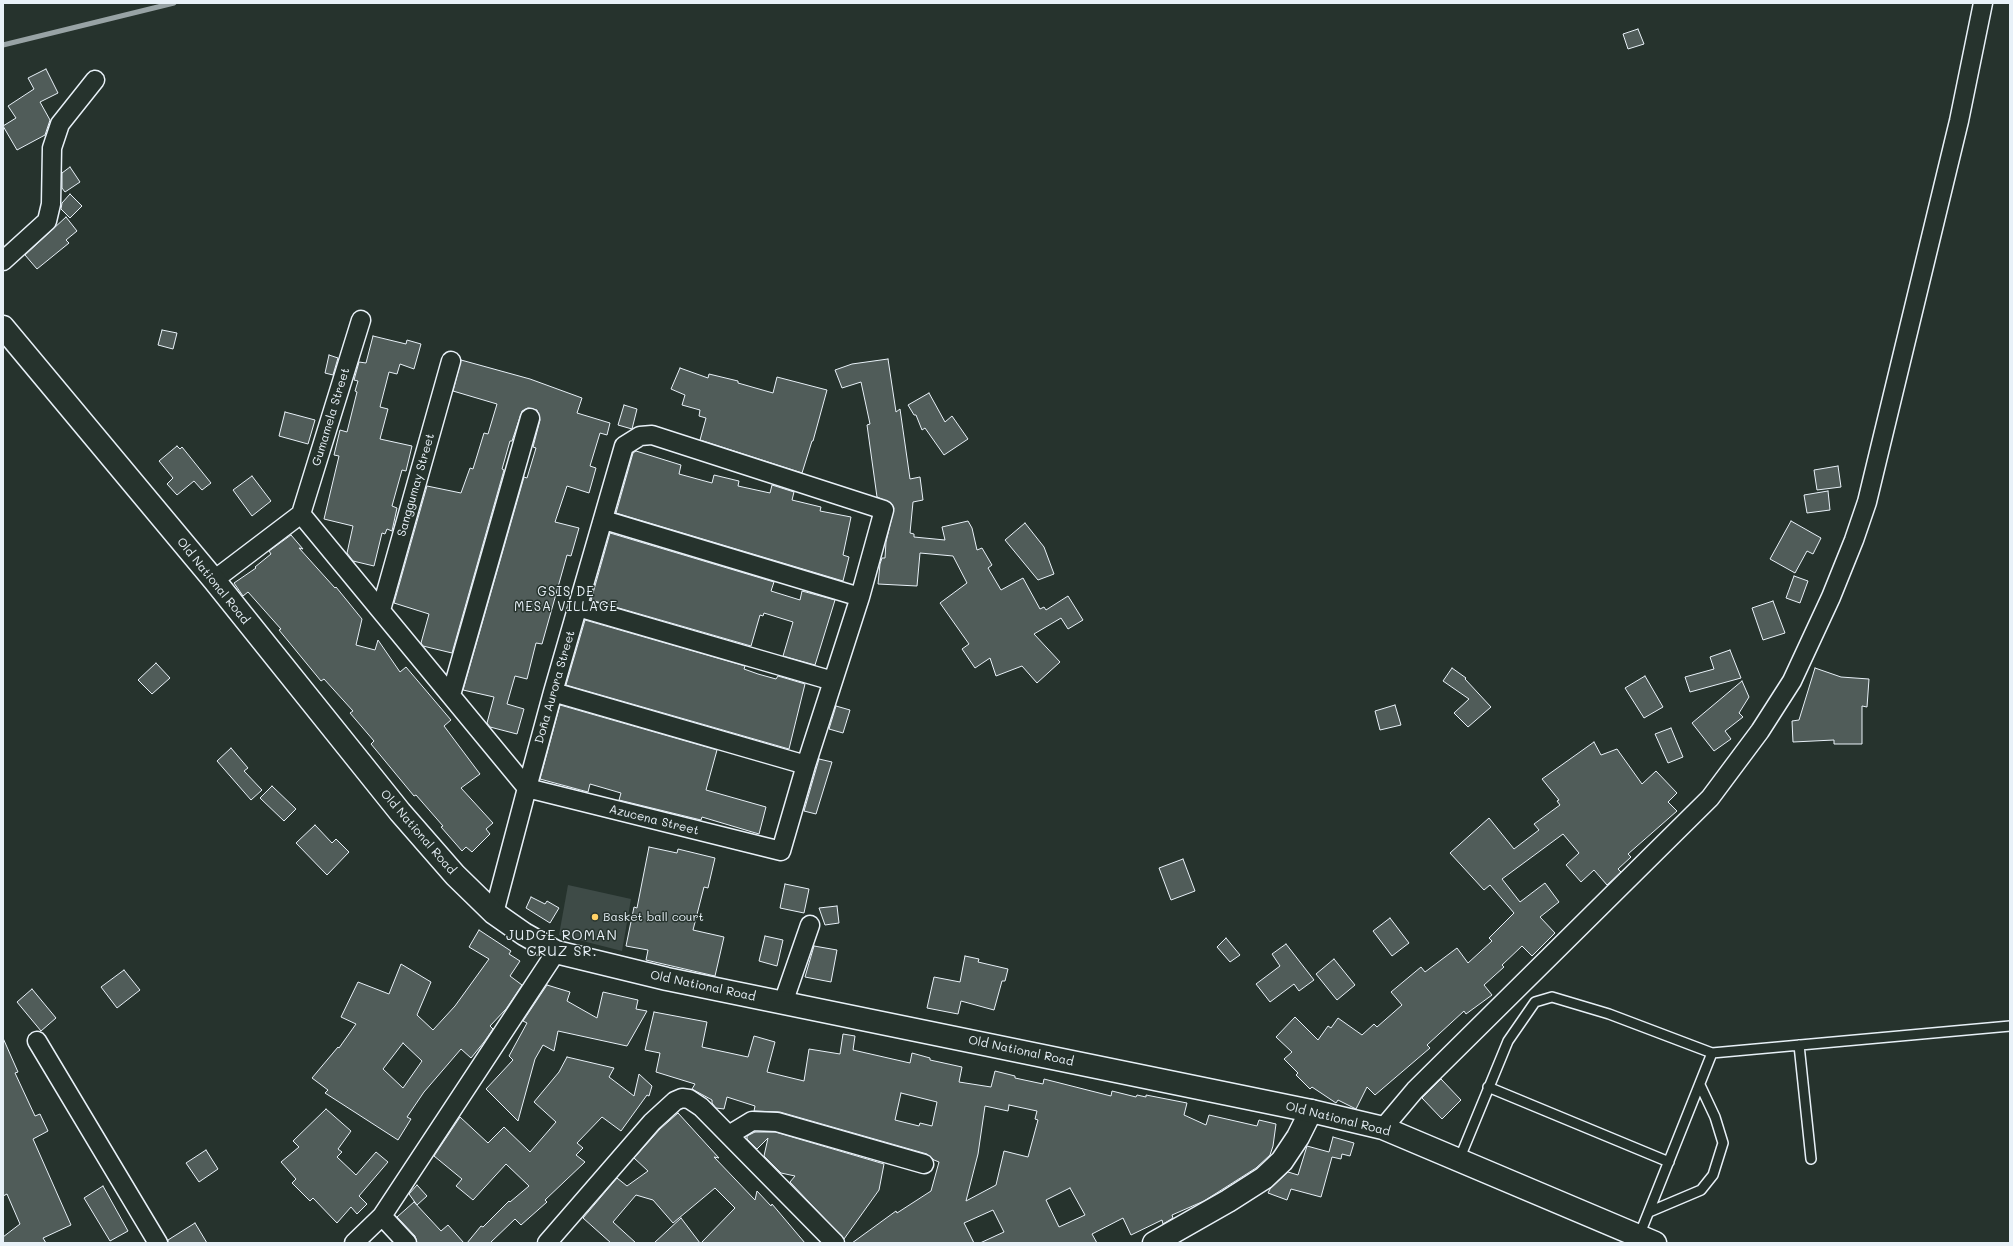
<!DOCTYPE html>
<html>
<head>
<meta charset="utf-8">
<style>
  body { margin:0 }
  #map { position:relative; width:2013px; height:1246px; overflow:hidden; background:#26332d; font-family:Mali,sans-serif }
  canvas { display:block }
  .frame { position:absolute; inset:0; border:4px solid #e8f1f8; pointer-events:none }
</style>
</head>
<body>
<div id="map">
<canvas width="2013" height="1246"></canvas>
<div class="frame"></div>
</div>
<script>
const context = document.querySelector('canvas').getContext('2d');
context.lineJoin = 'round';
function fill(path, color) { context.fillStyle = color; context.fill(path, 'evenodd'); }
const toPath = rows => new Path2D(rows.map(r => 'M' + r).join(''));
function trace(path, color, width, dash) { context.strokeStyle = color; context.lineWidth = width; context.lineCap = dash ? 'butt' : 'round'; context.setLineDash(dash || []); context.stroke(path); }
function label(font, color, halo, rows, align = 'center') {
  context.font = font + ' Mali,sans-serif'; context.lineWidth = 3; context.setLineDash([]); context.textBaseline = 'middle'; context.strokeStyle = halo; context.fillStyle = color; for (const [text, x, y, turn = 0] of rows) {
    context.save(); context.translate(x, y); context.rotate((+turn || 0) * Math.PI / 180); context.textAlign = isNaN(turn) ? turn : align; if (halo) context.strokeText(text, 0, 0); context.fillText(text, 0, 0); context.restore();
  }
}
const green = toPath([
  [568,885,631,899,622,951,559,935]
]);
const stream = toPath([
  [3,45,174,3]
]);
const building = toPath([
  [1638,29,1644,44,1628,49,1623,34,1638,29],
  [46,69,58,93,40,102,50,120,45,135,17,150,3,126,16,118,8,106,34,89,28,78,46,69],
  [70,167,80,182,65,192,62,188,62,173,70,167],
  [70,194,82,206,70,218,61,209,62,203,70,194],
  [66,217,77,231,66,240,69,243,37,269,25,255,66,217],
  [162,330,177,333,173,349,158,345,162,330],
  [373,336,406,344,407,340,421,344,414,369,400,364,397,374,389,372,380,407,388,409,380,439,412,446,406,471,402,470,392,506,397,508,392,531,387,529,385,534,382,533,374,566,353,561,347,553,353,526,324,519,339,456,334,455,340,430,347,432,357,392,355,391,358,381,354,380,359,362,366,363,373,336],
  [329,355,338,358,333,375,325,373,329,355],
  [888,359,896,412,900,409,910,479,920,477,923,500,913,502,910,533,914,534,914,537,945,540,942,527,968,521,972,528,977,550,982,548,992,565,988,568,1001,590,1023,578,1040,609,1044,607,1046,610,1068,596,1083,620,1068,629,1061,618,1034,634,1060,662,1037,683,1022,666,996,676,990,658,975,668,962,649,969,644,940,603,967,583,953,556,920,553,917,586,878,584,880,564,882,558,885,558,886,542,894,508,891,503,877,497,867,425,870,424,861,382,842,388,835,370,852,364,888,359],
  [461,360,530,379,582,398,577,413,610,423,607,435,600,433,590,466,596,468,589,493,567,486,555,522,579,528,571,556,567,555,542,644,536,643,527,679,515,676,507,704,524,709,517,734,490,727,487,723,494,697,463,690,524,477,527,478,536,448,533,447,540,420,537,410,528,408,522,411,512,441,510,441,502,469,504,470,452,653,423,646,421,643,429,614,394,603,427,486,461,493,470,468,473,469,484,433,488,434,497,404,453,391,461,360],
  [680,368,708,378,709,374,738,381,738,383,773,393,777,377,827,390,813,441,812,441,802,473,700,440,706,418,699,416,700,410,682,405,685,395,671,389,680,368],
  [929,393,945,422,952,416,968,439,944,455,925,428,922,430,916,415,914,415,908,405,929,393],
  [624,405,637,409,632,429,618,425,624,405],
  [285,412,315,420,308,444,279,436,285,412],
  [177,446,180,449,182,447,211,483,202,490,194,481,177,495,167,484,173,478,159,461,177,446],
  [636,451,681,465,679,474,712,483,714,475,739,481,738,486,770,493,772,485,794,492,792,500,821,507,820,511,851,517,843,555,849,557,843,581,616,513,633,453,636,451],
  [1838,466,1841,487,1817,490,1814,470,1838,466],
  [252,476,271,501,252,516,233,490,252,476],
  [1828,491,1830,510,1807,513,1804,495,1828,491],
  [1791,521,1821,538,1813,554,1807,551,1795,573,1770,559,1791,521],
  [1025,523,1044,547,1054,574,1038,580,1005,540,1025,523],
  [610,533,774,582,771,591,800,600,802,591,835,600,815,665,783,656,793,622,764,613,763,616,760,615,751,646,591,600,610,533],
  [291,535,303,549,299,548,335,588,336,587,362,619,356,645,375,650,378,640,400,672,406,667,451,720,444,726,480,774,461,788,493,823,486,829,490,834,472,852,466,847,462,851,441,827,443,826,416,795,414,796,371,744,374,741,350,713,353,711,324,679,321,681,279,630,281,629,248,592,243,596,234,583,256,568,255,567,271,554,269,551,291,535],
  [1794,576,1808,581,1800,603,1786,598,1794,576],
  [1773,601,1785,633,1763,640,1752,608,1773,601],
  [585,620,745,666,744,669,758,674,776,679,778,676,805,684,789,749,566,685,585,620],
  [1730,650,1741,678,1690,692,1685,677,1714,669,1710,657,1730,650],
  [156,663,170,678,152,694,138,680,156,663],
  [1452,668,1466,678,1465,679,1491,707,1468,727,1454,713,1469,699,1443,681,1452,668],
  [1815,668,1841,677,1869,679,1867,707,1862,706,1862,744,1834,744,1834,740,1793,742,1792,721,1799,720,1815,668],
  [1645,676,1663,707,1644,718,1625,688,1645,676],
  [1742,681,1749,697,1739,713,1743,717,1725,731,1731,739,1714,751,1692,723,1742,681],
  [560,705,717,750,706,790,766,807,759,834,702,817,701,820,619,800,621,793,590,784,588,792,540,779,560,705],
  [1395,705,1401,725,1380,730,1375,711,1395,705],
  [836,706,850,710,843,733,829,729,836,706],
  [1671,728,1683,757,1668,763,1655,734,1671,728],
  [1594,742,1601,755,1617,749,1642,784,1656,771,1677,793,1668,802,1677,811,1628,854,1631,857,1618,869,1621,872,1607,885,1594,870,1581,882,1566,865,1579,853,1563,834,1502,879,1520,902,1545,883,1559,902,1540,917,1555,933,1532,956,1522,946,1502,965,1504,967,1484,985,1492,995,1466,1014,1464,1011,1427,1045,1430,1048,1375,1095,1367,1087,1356,1109,1338,1100,1336,1103,1312,1087,1310,1089,1296,1075,1298,1073,1284,1059,1292,1052,1276,1037,1295,1017,1318,1040,1328,1026,1331,1028,1338,1018,1362,1035,1374,1024,1377,1027,1402,1005,1391,992,1421,967,1425,972,1457,948,1468,963,1492,941,1489,938,1514,913,1490,885,1484,890,1450,853,1489,818,1514,849,1539,830,1534,824,1560,805,1557,801,1559,800,1542,779,1594,742],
  [231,748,248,768,244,771,262,790,251,800,217,761,231,748],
  [819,759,832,762,816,814,804,811,819,759],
  [272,786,296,809,284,821,260,798,272,786],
  [315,825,332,843,336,839,349,852,327,875,296,843,315,825],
  [649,847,677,853,678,849,715,858,708,888,704,887,693,930,724,937,715,976,646,960,648,950,626,946,634,907,637,908,649,847],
  [1183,859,1195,891,1171,900,1159,868,1183,859],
  [785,884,809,889,804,913,780,908,785,884],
  [531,897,545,904,547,901,559,908,550,923,526,908,531,897],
  [837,906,839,923,825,925,819,908,837,906],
  [1390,918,1409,943,1392,956,1373,931,1390,918],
  [479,930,511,951,509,954,520,961,510,976,522,985,506,1009,490,1026,493,1029,484,1042,471,1058,461,1049,424,1092,407,1117,411,1119,398,1140,325,1093,328,1090,312,1078,338,1047,339,1048,356,1024,341,1017,358,982,389,994,401,964,431,982,417,1015,433,1030,455,1006,489,959,469,947,479,930],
  [403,1043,422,1061,403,1088,383,1069,403,1043],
  [765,936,783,940,777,966,759,961,765,936],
  [1226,938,1240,955,1230,962,1217,947,1226,938],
  [1286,944,1314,980,1299,991,1294,984,1270,1002,1256,984,1280,966,1272,954,1286,944],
  [814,946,837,950,831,982,805,977,814,946],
  [965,956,979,959,978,962,1008,969,1005,981,1002,981,994,1010,961,1001,958,1014,927,1008,934,977,960,982,965,956],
  [1334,959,1355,985,1337,1000,1316,974,1334,959],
  [124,970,140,990,117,1008,101,987,124,970],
  [547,985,570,992,567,1001,597,1018,603,992,638,1000,636,1009,647,1011,627,1046,558,1031,554,1051,543,1045,535,1059,518,1121,486,1089,513,1060,509,1056,527,1023,523,1021,547,985],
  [32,989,56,1018,41,1031,17,1002,32,989],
  [654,1012,707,1022,702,1047,748,1057,754,1036,775,1042,767,1072,804,1081,809,1049,840,1054,843,1034,855,1036,853,1050,910,1063,912,1053,930,1058,930,1060,962,1067,959,1082,991,1087,995,1071,1015,1076,1015,1078,1043,1084,1044,1079,1111,1096,1112,1091,1136,1097,1137,1095,1146,1097,1146,1095,1187,1103,1184,1115,1206,1125,1209,1115,1257,1126,1259,1120,1276,1124,1273,1146,1270,1155,1256,1168,1204,1201,1172,1215,1173,1218,1163,1224,1162,1220,1131,1235,1123,1218,1092,1234,1097,1243,980,1243,1004,1232,993,1210,964,1223,974,1243,852,1243,896,1211,897,1213,931,1191,939,1162,934,1160,927,1154,780,1112,754,1111,755,1106,727,1097,724,1109,716,1108,712,1103,712,1100,692,1089,695,1084,656,1072,660,1053,645,1050,654,1012],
  [901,1093,937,1102,932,1126,920,1123,919,1126,895,1120,901,1093],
  [1009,1105,1037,1111,1035,1119,1038,1120,1028,1157,1004,1151,996,1185,966,1201,978,1154,985,1106,1008,1111,1009,1105],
  [1070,1188,1085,1215,1059,1227,1046,1200,1070,1188],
  [3,1038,18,1072,15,1073,35,1116,40,1114,48,1131,33,1139,71,1225,43,1238,46,1243,3,1243,3,1237,20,1224,7,1194,3,1196,3,1038],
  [567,1057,614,1068,609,1077,634,1096,639,1074,652,1086,649,1096,647,1095,621,1131,602,1117,577,1143,583,1148,576,1155,585,1162,545,1200,547,1202,521,1225,515,1219,490,1243,467,1243,481,1226,483,1227,509,1201,510,1202,529,1186,506,1164,473,1200,456,1186,462,1179,434,1156,460,1117,488,1143,504,1127,530,1152,556,1122,534,1102,559,1072,567,1057],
  [1441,1079,1461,1100,1442,1119,1422,1098,1441,1079],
  [326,1109,351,1131,338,1149,342,1152,337,1157,356,1175,376,1152,388,1162,359,1196,367,1204,357,1214,351,1207,337,1223,313,1198,310,1201,292,1183,296,1179,281,1162,299,1147,293,1141,326,1109],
  [678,1113,719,1158,714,1157,755,1200,757,1191,771,1206,772,1204,805,1243,701,1243,735,1208,715,1188,673,1223,653,1200,636,1195,613,1222,636,1243,611,1243,583,1218,617,1178,627,1186,648,1171,634,1158,660,1129,678,1113],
  [755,1132,775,1132,884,1164,879,1190,844,1239,790,1182,795,1176,781,1173,764,1156,768,1138,757,1149,747,1139,747,1136,755,1132],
  [1333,1137,1354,1143,1350,1156,1342,1154,1341,1159,1332,1157,1321,1197,1291,1189,1287,1200,1268,1193,1270,1189,1288,1172,1298,1175,1307,1146,1329,1152,1333,1137],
  [206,1150,218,1169,199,1182,186,1163,206,1150],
  [417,1185,427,1196,417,1205,409,1194,417,1185],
  [103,1186,128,1231,110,1241,84,1198,103,1186],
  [414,1202,441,1231,448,1225,464,1243,417,1243,415,1236,397,1217,414,1202],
  [681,1218,700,1243,654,1243,681,1218],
  [195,1223,207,1243,168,1243,168,1240,195,1223]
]);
const service = toPath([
  [1799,1045,1811,1159],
  [1488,1087,1669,1162],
  [1459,1160,1508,1041,1535,1002,1552,997,1609,1014,1712,1053,2010,1026],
  [1649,1212,1701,1190,1713,1175,1723,1143,1715,1117,1700,1085],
  [1639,1236,1712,1053]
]);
const minor = toPath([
  [3,261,47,221,51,204,52,148,60,124,95,80],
  [301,514,361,320],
  [604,520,860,597],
  [214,580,301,514,527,788,781,851,806,765,860,597,884,510,652,435,640,436,624,446,553,692,527,788,494,913],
  [578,607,833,681],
  [381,610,451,361],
  [553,692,806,765],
  [451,695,530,418],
  [783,1003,810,925],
  [37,1041,158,1243],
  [1383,1128,1415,1090,1710,798,1760,731,1792,681,1831,597,1854,540,1867,502,1959,121,1983,3],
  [729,1135,752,1121,777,1122,924,1164],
  [382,1216,407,1243],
  [354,1243,382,1216,556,952],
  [547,1243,652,1122,675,1101,682,1098,689,1099,701,1107,835,1243]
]);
const tertiary = toPath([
  [1154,1243,1228,1201,1264,1178,1282,1161,1298,1137,1311,1111]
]);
const secondary = toPath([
  [3,327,214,580,400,812,455,875,494,913,524,934,556,952,667,979,1311,1111,1383,1128,1655,1243]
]);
const markers = [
  [595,917,4,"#ffd166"]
];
const streetNames = [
  ["Gumamela Street",331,417,-73],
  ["Sanggumay Street",416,485,-74],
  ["Old National Road",213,581,51],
  ["Doña Aurora Street",555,687,-74],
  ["Azucena Street",654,820,14],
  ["Old National Road",418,832,49],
  ["Old National Road",703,986,12],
  ["Old National Road",1021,1051,12],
  ["Old National Road",1338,1119,14]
];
const poiNames = [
  ["Basket ball court",603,917]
];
const neighbourhoodNames = [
  ["GSIS DE",566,592],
  ["MESA VILLAGE",566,607]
];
const quarterNames = [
  ["JUDGE ROMAN",562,936],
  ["CRUZ SR.",562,952]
];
fill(green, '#3e4b47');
trace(stream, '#98a3a5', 5);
fill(building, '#505c59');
trace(building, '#e8f1f8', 1);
trace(service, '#e8f1f8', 12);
trace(minor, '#e8f1f8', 21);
trace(tertiary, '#e8f1f8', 25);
trace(secondary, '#e8f1f8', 25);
trace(service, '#26332d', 9);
trace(minor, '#26332d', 18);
trace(tertiary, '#26332d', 22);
trace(secondary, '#26332d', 22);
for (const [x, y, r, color] of markers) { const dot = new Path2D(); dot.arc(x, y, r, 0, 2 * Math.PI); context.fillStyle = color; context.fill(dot); trace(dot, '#26332d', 1.5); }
label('12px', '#e8f1f8', '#26332d', streetNames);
label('12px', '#e8f1f8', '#26332d', poiNames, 'left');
context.letterSpacing = '1px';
label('13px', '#e8f1f8', '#26332d', neighbourhoodNames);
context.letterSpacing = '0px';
context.letterSpacing = '1px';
label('14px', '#e8f1f8', '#26332d', quarterNames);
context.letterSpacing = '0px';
</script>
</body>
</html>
